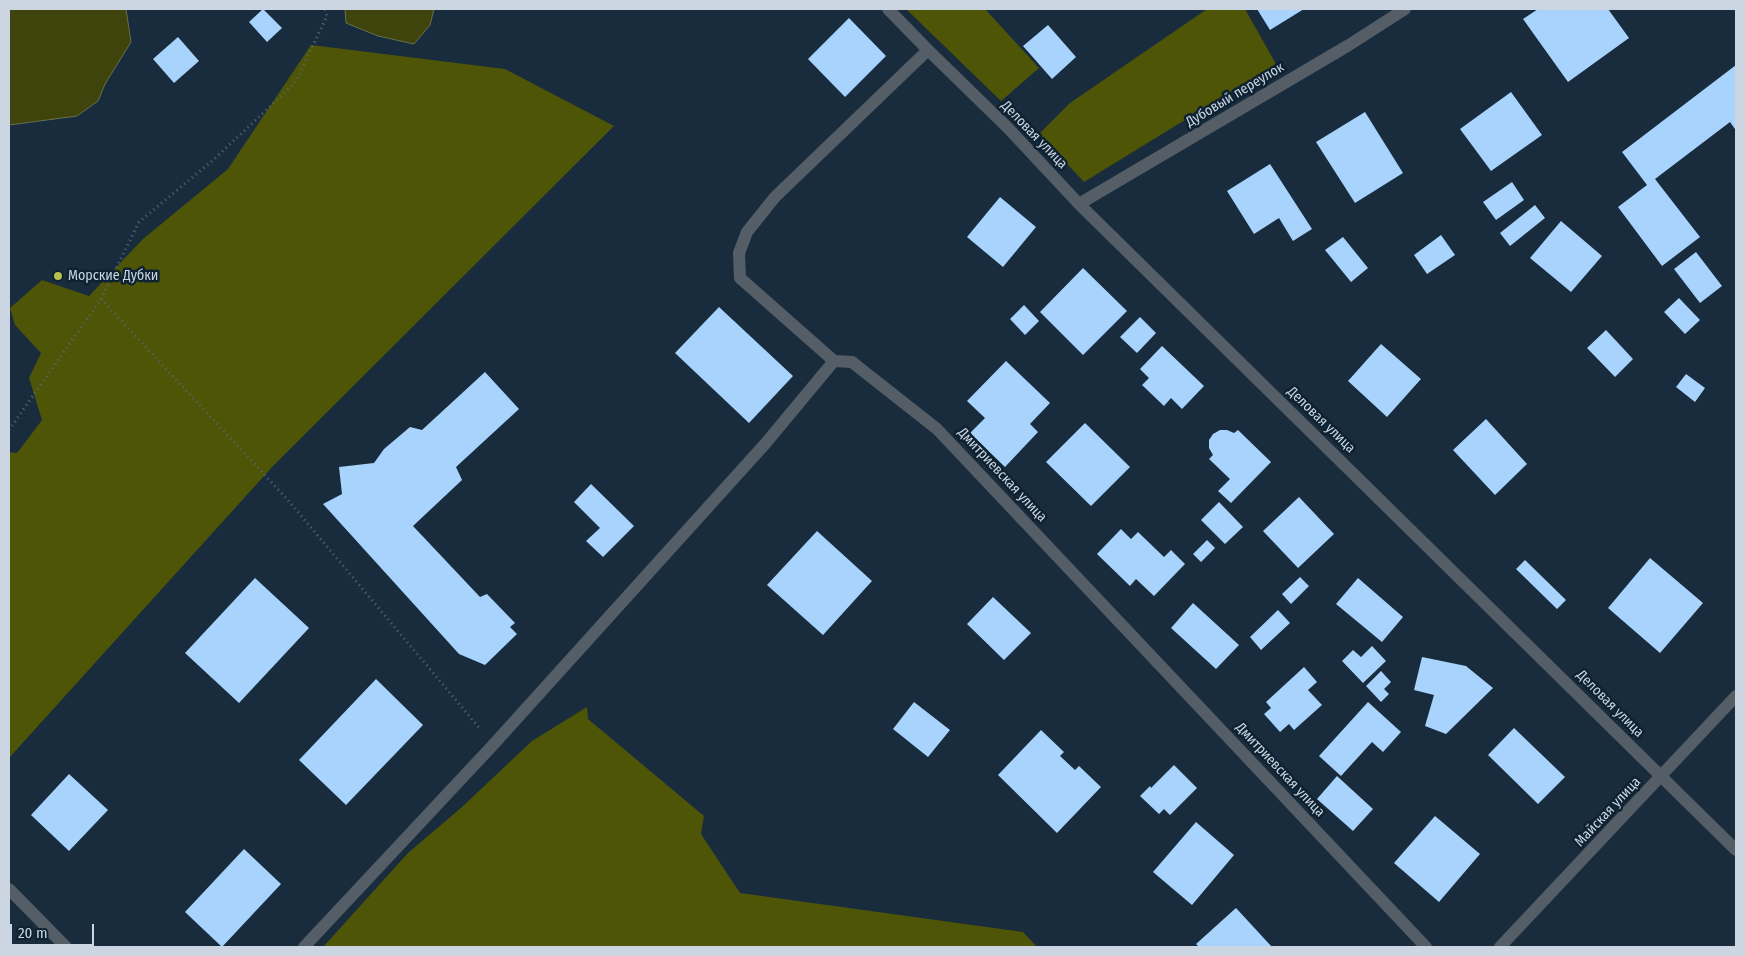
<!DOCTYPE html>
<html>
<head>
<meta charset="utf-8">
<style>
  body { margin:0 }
  #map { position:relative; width:1745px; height:956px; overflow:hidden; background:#192c3d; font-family:"Fira Sans Condensed",sans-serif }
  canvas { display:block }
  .frame { position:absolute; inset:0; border:10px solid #cbd6e2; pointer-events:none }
  .scale { position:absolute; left:10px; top:924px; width:84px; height:22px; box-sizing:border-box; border:2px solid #cbd6e2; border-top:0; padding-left:6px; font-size:15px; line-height:18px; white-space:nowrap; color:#cbd6e2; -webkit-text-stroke:4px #0f2232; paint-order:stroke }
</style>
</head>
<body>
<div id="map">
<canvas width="1745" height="956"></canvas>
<div class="frame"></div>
<div class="scale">20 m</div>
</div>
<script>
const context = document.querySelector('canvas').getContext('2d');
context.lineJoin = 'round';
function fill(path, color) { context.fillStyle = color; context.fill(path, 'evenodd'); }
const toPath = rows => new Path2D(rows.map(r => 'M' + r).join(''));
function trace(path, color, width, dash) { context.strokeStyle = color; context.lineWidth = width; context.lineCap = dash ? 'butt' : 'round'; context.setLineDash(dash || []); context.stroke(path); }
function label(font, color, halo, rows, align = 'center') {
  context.font = font + ' "Fira Sans Condensed",sans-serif'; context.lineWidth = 5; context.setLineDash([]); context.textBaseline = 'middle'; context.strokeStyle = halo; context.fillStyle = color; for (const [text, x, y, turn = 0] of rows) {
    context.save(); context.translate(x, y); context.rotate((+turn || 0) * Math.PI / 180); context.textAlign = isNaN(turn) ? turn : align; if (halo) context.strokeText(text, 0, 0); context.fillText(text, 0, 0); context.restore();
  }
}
const green = toPath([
  [906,9,985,9,1039,68,1001,101],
  [1207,9,1245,9,1276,64,1084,182,1039,134,1070,103],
  [311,45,505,69,614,126,273,466,9,758,9,452,17,453,42,420,29,378,41,353,15,325,10,308,42,280,89,296,143,239,228,169],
  [587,707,588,719,704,816,701,834,740,893,1023,932,1037,947,323,947,408,853,462,807,532,741]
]);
const water = toPath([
  [9,9,126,9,131,42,105,84,98,101,77,116,9,125,9,9],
  [345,9,434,9,430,25,414,44,378,36,346,23,345,9]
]);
const building = toPath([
  [263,9,282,28,267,42,249,22],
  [1257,9,1304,9,1270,30],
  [1538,9,1608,9,1629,38,1568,82,1523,19],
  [849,18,886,56,845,97,808,59],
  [1048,25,1076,57,1052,79,1023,46],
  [178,37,199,61,174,83,153,59],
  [1736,65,1736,128,1735,129,1730,122,1655,179,1700,237,1662,266,1618,207,1647,185,1622,152],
  [1511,92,1542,135,1491,171,1460,129],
  [1365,112,1403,173,1355,203,1316,142],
  [1270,164,1312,229,1293,241,1279,218,1254,234,1227,191],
  [1512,182,1524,200,1496,220,1483,202],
  [1000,197,1036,227,1003,267,967,237],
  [1535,205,1545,218,1510,246,1500,233],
  [1561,221,1602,256,1571,292,1530,258],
  [1441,235,1455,255,1427,274,1414,255],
  [1343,237,1368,268,1351,282,1325,250],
  [1696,252,1722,286,1700,303,1674,269],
  [1083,268,1127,311,1083,355,1040,312],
  [1679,298,1700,320,1685,334,1664,312],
  [1024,305,1039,321,1025,335,1010,319],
  [719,307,793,376,749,423,675,353],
  [1140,317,1156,333,1137,353,1120,337],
  [1606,330,1633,359,1615,377,1587,348],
  [1381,344,1421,379,1387,417,1348,381],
  [1162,346,1204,386,1182,409,1171,398,1164,406,1142,385,1149,378,1140,369],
  [1006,361,1050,403,1030,424,1038,432,1005,467,970,433,985,418,967,401],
  [485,372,519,409,456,467,462,480,413,526,480,597,487,594,515,623,510,627,517,634,485,665,459,654,323,504,342,494,339,467,374,463,384,449,410,427,422,430],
  [1686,374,1705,388,1695,402,1676,387],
  [1486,419,1527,464,1495,495,1453,450],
  [1085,423,1130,467,1091,506,1046,462],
  [1220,430,1227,430,1234,433,1238,430,1271,462,1231,503,1218,491,1230,479,1209,459,1213,455,1209,448,1209,440,1213,434],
  [591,484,634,526,603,557,586,541,600,528,574,502],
  [1299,497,1334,534,1298,568,1263,531],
  [1219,502,1243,527,1225,544,1201,520],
  [1121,529,1131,539,1138,532,1164,557,1171,550,1185,564,1154,596,1136,579,1130,586,1097,554],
  [817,531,872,581,823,635,767,585],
  [1207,540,1215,548,1201,562,1193,554],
  [1650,558,1703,603,1660,653,1608,608],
  [1525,560,1566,600,1557,609,1516,569],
  [1300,577,1309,586,1291,604,1282,594],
  [255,578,309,628,239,703,185,653],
  [1358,578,1403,617,1382,642,1336,604],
  [993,597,1031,633,1004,660,967,624],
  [1193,603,1239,645,1216,669,1171,628],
  [1278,610,1290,623,1261,650,1250,637],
  [1372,646,1386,661,1363,683,1342,661,1353,650,1361,657],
  [1422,657,1466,666,1493,688,1446,734,1425,726,1434,695,1414,690],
  [1304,667,1317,682,1308,690,1322,705,1294,730,1289,724,1280,732,1264,714,1271,708,1266,702],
  [1381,671,1391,682,1384,689,1389,694,1381,702,1366,686],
  [376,679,423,725,346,805,299,760],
  [914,702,950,730,928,757,893,729],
  [1368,702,1401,732,1383,752,1372,742,1341,776,1319,756],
  [1514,728,1565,777,1538,804,1488,755],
  [1041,730,1064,752,1060,756,1075,770,1079,766,1101,787,1057,833,998,775],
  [1174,765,1197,788,1170,815,1164,809,1159,814,1140,796,1150,786,1151,788],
  [69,774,108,810,69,851,31,815],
  [1337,776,1373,809,1353,831,1317,799],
  [1435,816,1480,854,1439,902,1394,863],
  [1196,822,1234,855,1192,905,1153,872],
  [244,849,281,884,222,947,185,912],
  [1236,908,1272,947,1199,947,1196,944]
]);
const path = toPath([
  [101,299,287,499,481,730],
  [9,430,101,299,139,222,212,161,295,83,327,16,325,9]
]);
const minor = toPath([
  [888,9,928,50,1008,128,1079,204,1736,850],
  [928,50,775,197,747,232,739,253,740,278,834,361,852,362,937,429,1426,947],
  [1079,204,1349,45,1405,9],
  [9,889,66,947],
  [304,947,493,745,765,444,834,361],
  [1500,947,1736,696]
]);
const markers = [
  [58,276,5,"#b5c249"]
];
const streetNames = [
  ["Дубовый переулок",1235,95,-31],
  ["Деловая улица",1034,135,46],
  ["Деловая улица",1321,420,44],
  ["Дмитриевская улица",1002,475,47],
  ["Деловая улица",1610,704,45],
  ["Дмитриевская улица",1280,770,47],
  ["Майская улица",1608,812,-47]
];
const poiNames = [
  ["Морские Дубки",68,276]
];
fill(green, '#4e5506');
fill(water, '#3f440d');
trace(water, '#69704d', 1);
fill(building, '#a7d3fd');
trace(path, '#566776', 3, [1, 4]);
trace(minor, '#555e67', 12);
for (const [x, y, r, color] of markers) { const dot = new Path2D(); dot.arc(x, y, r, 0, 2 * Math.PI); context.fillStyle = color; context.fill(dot); trace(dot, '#0f2232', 2); }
label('14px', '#cbd6e2', '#0f2232', streetNames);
label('14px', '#cbd6e2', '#0f2232', poiNames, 'left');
</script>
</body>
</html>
